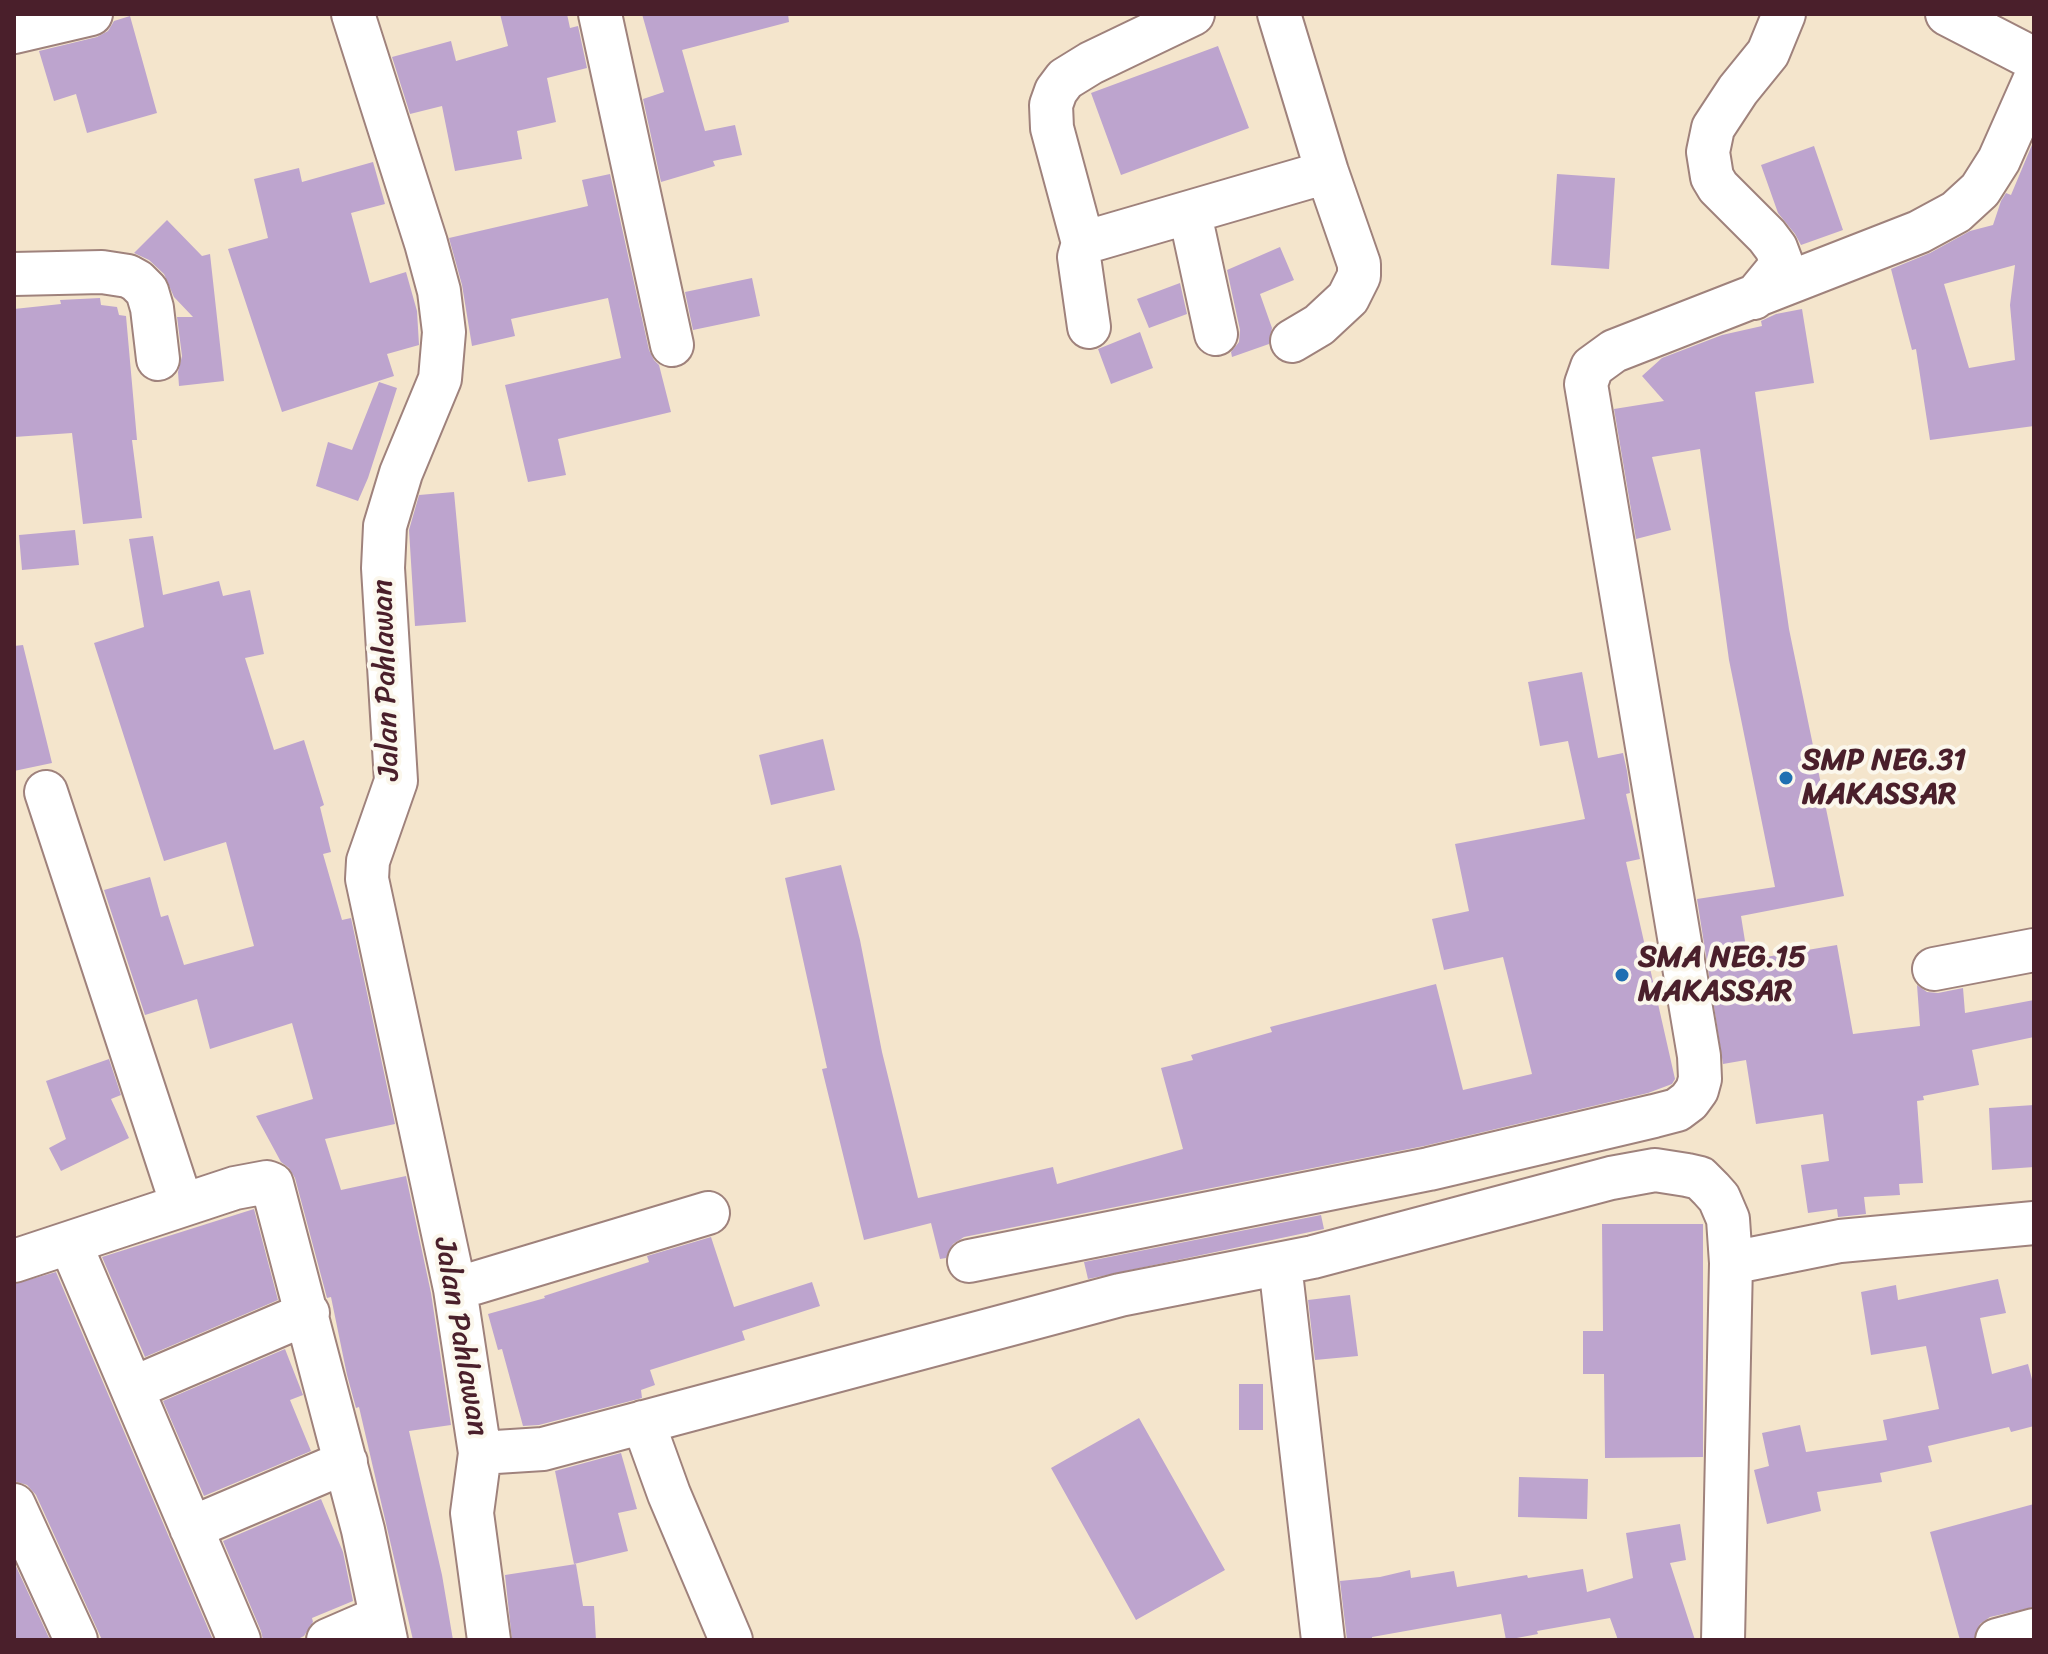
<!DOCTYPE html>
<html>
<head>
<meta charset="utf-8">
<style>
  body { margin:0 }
  #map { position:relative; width:2048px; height:1654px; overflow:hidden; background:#f4e5cc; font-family:Sriracha,sans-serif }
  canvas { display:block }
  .frame { position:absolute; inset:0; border:16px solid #4a1f2b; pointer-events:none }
</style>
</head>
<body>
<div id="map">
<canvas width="2048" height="1654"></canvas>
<div class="frame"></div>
</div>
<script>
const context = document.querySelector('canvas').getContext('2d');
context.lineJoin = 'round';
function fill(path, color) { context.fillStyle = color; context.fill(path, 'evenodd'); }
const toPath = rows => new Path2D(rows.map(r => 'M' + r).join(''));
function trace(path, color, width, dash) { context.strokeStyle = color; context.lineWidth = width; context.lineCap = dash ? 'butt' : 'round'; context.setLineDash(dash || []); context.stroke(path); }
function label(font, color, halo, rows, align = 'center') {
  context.font = font + ' Sriracha,sans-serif'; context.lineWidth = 8; context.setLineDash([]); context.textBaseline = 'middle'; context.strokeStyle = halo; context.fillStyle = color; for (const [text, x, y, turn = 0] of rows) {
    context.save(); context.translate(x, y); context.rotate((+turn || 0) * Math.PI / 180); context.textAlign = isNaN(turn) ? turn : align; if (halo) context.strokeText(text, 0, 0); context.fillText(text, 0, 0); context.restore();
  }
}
const building = toPath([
  [500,14,567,14,570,28,578,26,587,68,547,78,556,122,517,131,522,159,455,171,442,106,410,114,392,57,451,41,456,61,508,46],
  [642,14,788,14,789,22,682,50,705,131,735,125,742,155,713,161,715,166,661,182,643,99,664,92],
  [130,16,157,113,87,133,76,94,54,101,39,51,97,37,108,31,114,21],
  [1218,46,1249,128,1121,175,1091,93],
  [2034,140,2034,426,1930,440,1916,349,1912,350,1891,269,1930,253,1970,231,1993,225,2001,201,2006,193,2011,195],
  [2015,265,2010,305,2015,360,1969,368,1944,284],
  [1814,146,1843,230,1801,245,1795,234,1778,213,1761,165],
  [373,162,385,204,351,213,370,283,406,272,417,311,419,345,387,354,394,376,282,412,228,249,268,238,254,179,299,168,302,182],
  [610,174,649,350,654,360,659,365,671,412,558,439,566,475,528,482,505,385,621,358,608,298,511,319,515,336,472,346,462,285,449,238,588,206,582,180],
  [1557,174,1615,178,1609,269,1551,265],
  [167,220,202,256,210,254,224,381,179,386,178,372,182,356,177,317,193,317,174,297,164,274,149,260,134,253],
  [1280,247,1294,280,1260,294,1272,328,1269,344,1232,357,1231,352,1239,342,1240,330,1227,270],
  [752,278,760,316,693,330,685,292],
  [1180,283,1187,314,1149,328,1137,299],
  [100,298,101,305,117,307,119,315,126,316,137,440,132,440,142,518,83,524,72,433,14,437,14,309,61,304,60,300],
  [1802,309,1814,383,1755,392,1789,629,1844,896,1741,916,1748,960,1837,945,1853,1034,1920,1026,1917,985,1927,992,1938,993,1963,988,1965,1013,2034,1000,2034,1037,1972,1050,1979,1085,1923,1096,1924,1100,1917,1101,1923,1183,1899,1184,1900,1195,1864,1197,1866,1214,1838,1217,1837,1209,1808,1213,1801,1165,1829,1161,1823,1114,1756,1124,1746,1060,1723,1064,1697,899,1775,887,1729,660,1700,449,1652,457,1671,530,1636,539,1614,409,1664,401,1642,376,1662,358,1722,335,1762,326,1761,321,1776,314],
  [1140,332,1153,368,1111,384,1098,349],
  [379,382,397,388,368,478,358,501,316,486,328,442,352,450],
  [454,492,466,622,415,626,409,530,419,495],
  [75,530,79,565,22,570,19,535],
  [153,536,163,595,219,581,223,596,250,590,264,654,245,658,274,750,304,740,324,805,320,807,331,852,323,854,342,920,351,918,395,1124,325,1139,341,1190,406,1176,431,1293,451,1425,409,1431,442,1575,453,1640,413,1640,359,1407,356,1408,347,1375,331,1297,327,1298,295,1178,289,1168,281,1162,256,1116,313,1099,292,1023,210,1049,197,999,145,1015,104,890,150,877,161,917,168,915,184,965,254,946,226,842,164,861,94,643,144,627,129,539],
  [23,645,52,763,14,771,14,646],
  [1582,672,1598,758,1623,753,1627,771,1630,793,1626,794,1640,859,1626,862,1675,1079,1672,1084,1648,1093,1424,1146,964,1237,953,1244,946,1258,940,1259,931,1223,864,1240,822,1069,827,1068,785,878,841,865,860,940,882,1052,918,1198,1053,1167,1057,1184,1183,1149,1161,1068,1193,1060,1191,1055,1272,1032,1270,1027,1436,984,1463,1090,1532,1074,1503,957,1444,970,1432,919,1469,911,1455,844,1585,819,1568,741,1540,746,1528,682],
  [823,739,835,790,771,805,759,755],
  [109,1059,121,1095,111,1099,129,1138,61,1171,49,1148,66,1139,46,1081],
  [2034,1105,2034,1167,1992,1170,1989,1108],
  [254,1209,278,1300,145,1357,102,1257],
  [1321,1215,1324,1229,1088,1279,1084,1262],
  [1602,1224,1703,1224,1703,1457,1605,1458,1604,1374,1583,1374,1583,1331,1603,1331],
  [711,1237,734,1307,812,1282,820,1306,742,1331,745,1340,650,1370,655,1385,641,1390,642,1398,539,1425,523,1426,502,1349,498,1350,488,1314,545,1298,544,1296,649,1262,647,1256],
  [56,1272,169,1537,213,1640,102,1640,36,1495,27,1485,14,1481,14,1284],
  [1998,1279,2006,1313,1980,1318,1992,1374,2028,1364,2034,1387,2034,1426,2011,1432,2009,1427,1928,1446,1932,1462,1880,1473,1882,1482,1817,1492,1821,1511,1767,1524,1754,1470,1769,1466,1762,1433,1800,1425,1806,1452,1887,1440,1883,1420,1939,1409,1926,1346,1871,1355,1861,1292,1896,1285,1898,1300],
  [1350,1295,1358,1356,1315,1360,1308,1300],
  [285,1349,303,1395,290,1400,311,1451,204,1496,163,1401],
  [1239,1384,1263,1384,1263,1430,1239,1430],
  [1139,1418,1225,1570,1136,1620,1051,1468],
  [621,1453,637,1509,618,1513,628,1551,574,1564,555,1471],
  [1519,1477,1588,1479,1587,1519,1518,1517],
  [321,1499,343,1552,353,1601,312,1618,313,1622,304,1636,296,1640,263,1640,261,1631,223,1541],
  [2034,1504,2034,1607,1990,1617,1980,1624,1974,1639,1960,1640,1930,1532],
  [1680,1524,1686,1560,1670,1563,1695,1640,1618,1640,1610,1618,1537,1631,1538,1634,1506,1640,1501,1614,1372,1637,1372,1640,1347,1640,1340,1581,1380,1577,1410,1570,1411,1578,1454,1571,1457,1587,1527,1575,1528,1578,1583,1569,1587,1592,1633,1578,1626,1533],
  [14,1562,50,1640,14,1640],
  [576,1564,583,1606,594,1606,596,1640,512,1640,505,1575]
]);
const minor = toPath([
  [353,14,426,243,439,291,444,332,440,379,401,473,385,526,383,568,396,781,368,861,367,879,455,1289,480,1453,472,1513,489,1640],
  [600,14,672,345],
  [1279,14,1327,172,1359,264,1359,276,1348,298,1319,325,1292,341],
  [1947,14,2034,59],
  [14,32,91,14],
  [1190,214,1216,334],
  [1083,243,1052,128,1051,105,1056,91,1065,79,1091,63,1193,14],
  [14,274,102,272,128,276,137,281,147,291,152,308,158,359],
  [1754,298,1782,264,1776,248,1767,236,1718,187,1712,177,1708,152,1713,128,1738,90,1768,53,1784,14],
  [1089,327,1079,257,1083,243,1327,172],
  [46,792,182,1205],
  [1934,969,2034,950],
  [70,1243,239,1640],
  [14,1261,235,1188,267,1182,272,1184,363,1530,386,1640],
  [969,1261,1429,1169,1654,1116,1677,1110,1689,1101,1697,1090,1700,1079,1699,1056,1586,384,1592,367,1614,351,1919,232,1956,212,1980,190,1999,160,2034,81],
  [1731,1263,1840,1241,2034,1223],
  [1280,1264,1323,1640],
  [455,1289,708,1213],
  [133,1388,308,1313],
  [643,1422,669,1494,731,1640],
  [480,1453,543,1449,1120,1295,1313,1257,1611,1178,1655,1170,1687,1175,1700,1178,1711,1189,1719,1198,1728,1219,1731,1263,1723,1640],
  [14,1505,76,1640],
  [191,1528,346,1462],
  [328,1640,381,1617],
  [1997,1640,2034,1630]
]);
const markers = [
  [1786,778,8,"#1f6fb2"],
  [1622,975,8,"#1f6fb2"]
];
const streetNames = [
  ["Jalan Pahlawan",387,680,-92],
  ["Jalan Pahlawan",460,1337,80]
];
const poiNames = [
  ["SMP NEG.31",1802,761],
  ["MAKASSAR",1802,795],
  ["SMA NEG.15",1638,958],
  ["MAKASSAR",1638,992]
];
fill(building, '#bda4ce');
trace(minor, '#9f827c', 46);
trace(minor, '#fff', 42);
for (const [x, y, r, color] of markers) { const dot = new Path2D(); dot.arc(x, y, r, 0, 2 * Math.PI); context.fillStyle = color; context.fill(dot); trace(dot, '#fbf7ec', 3); }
label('30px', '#4a1f2b', '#fbf7ec', streetNames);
label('bold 30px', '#4a1f2b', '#fbf7ec', poiNames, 'left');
</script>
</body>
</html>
